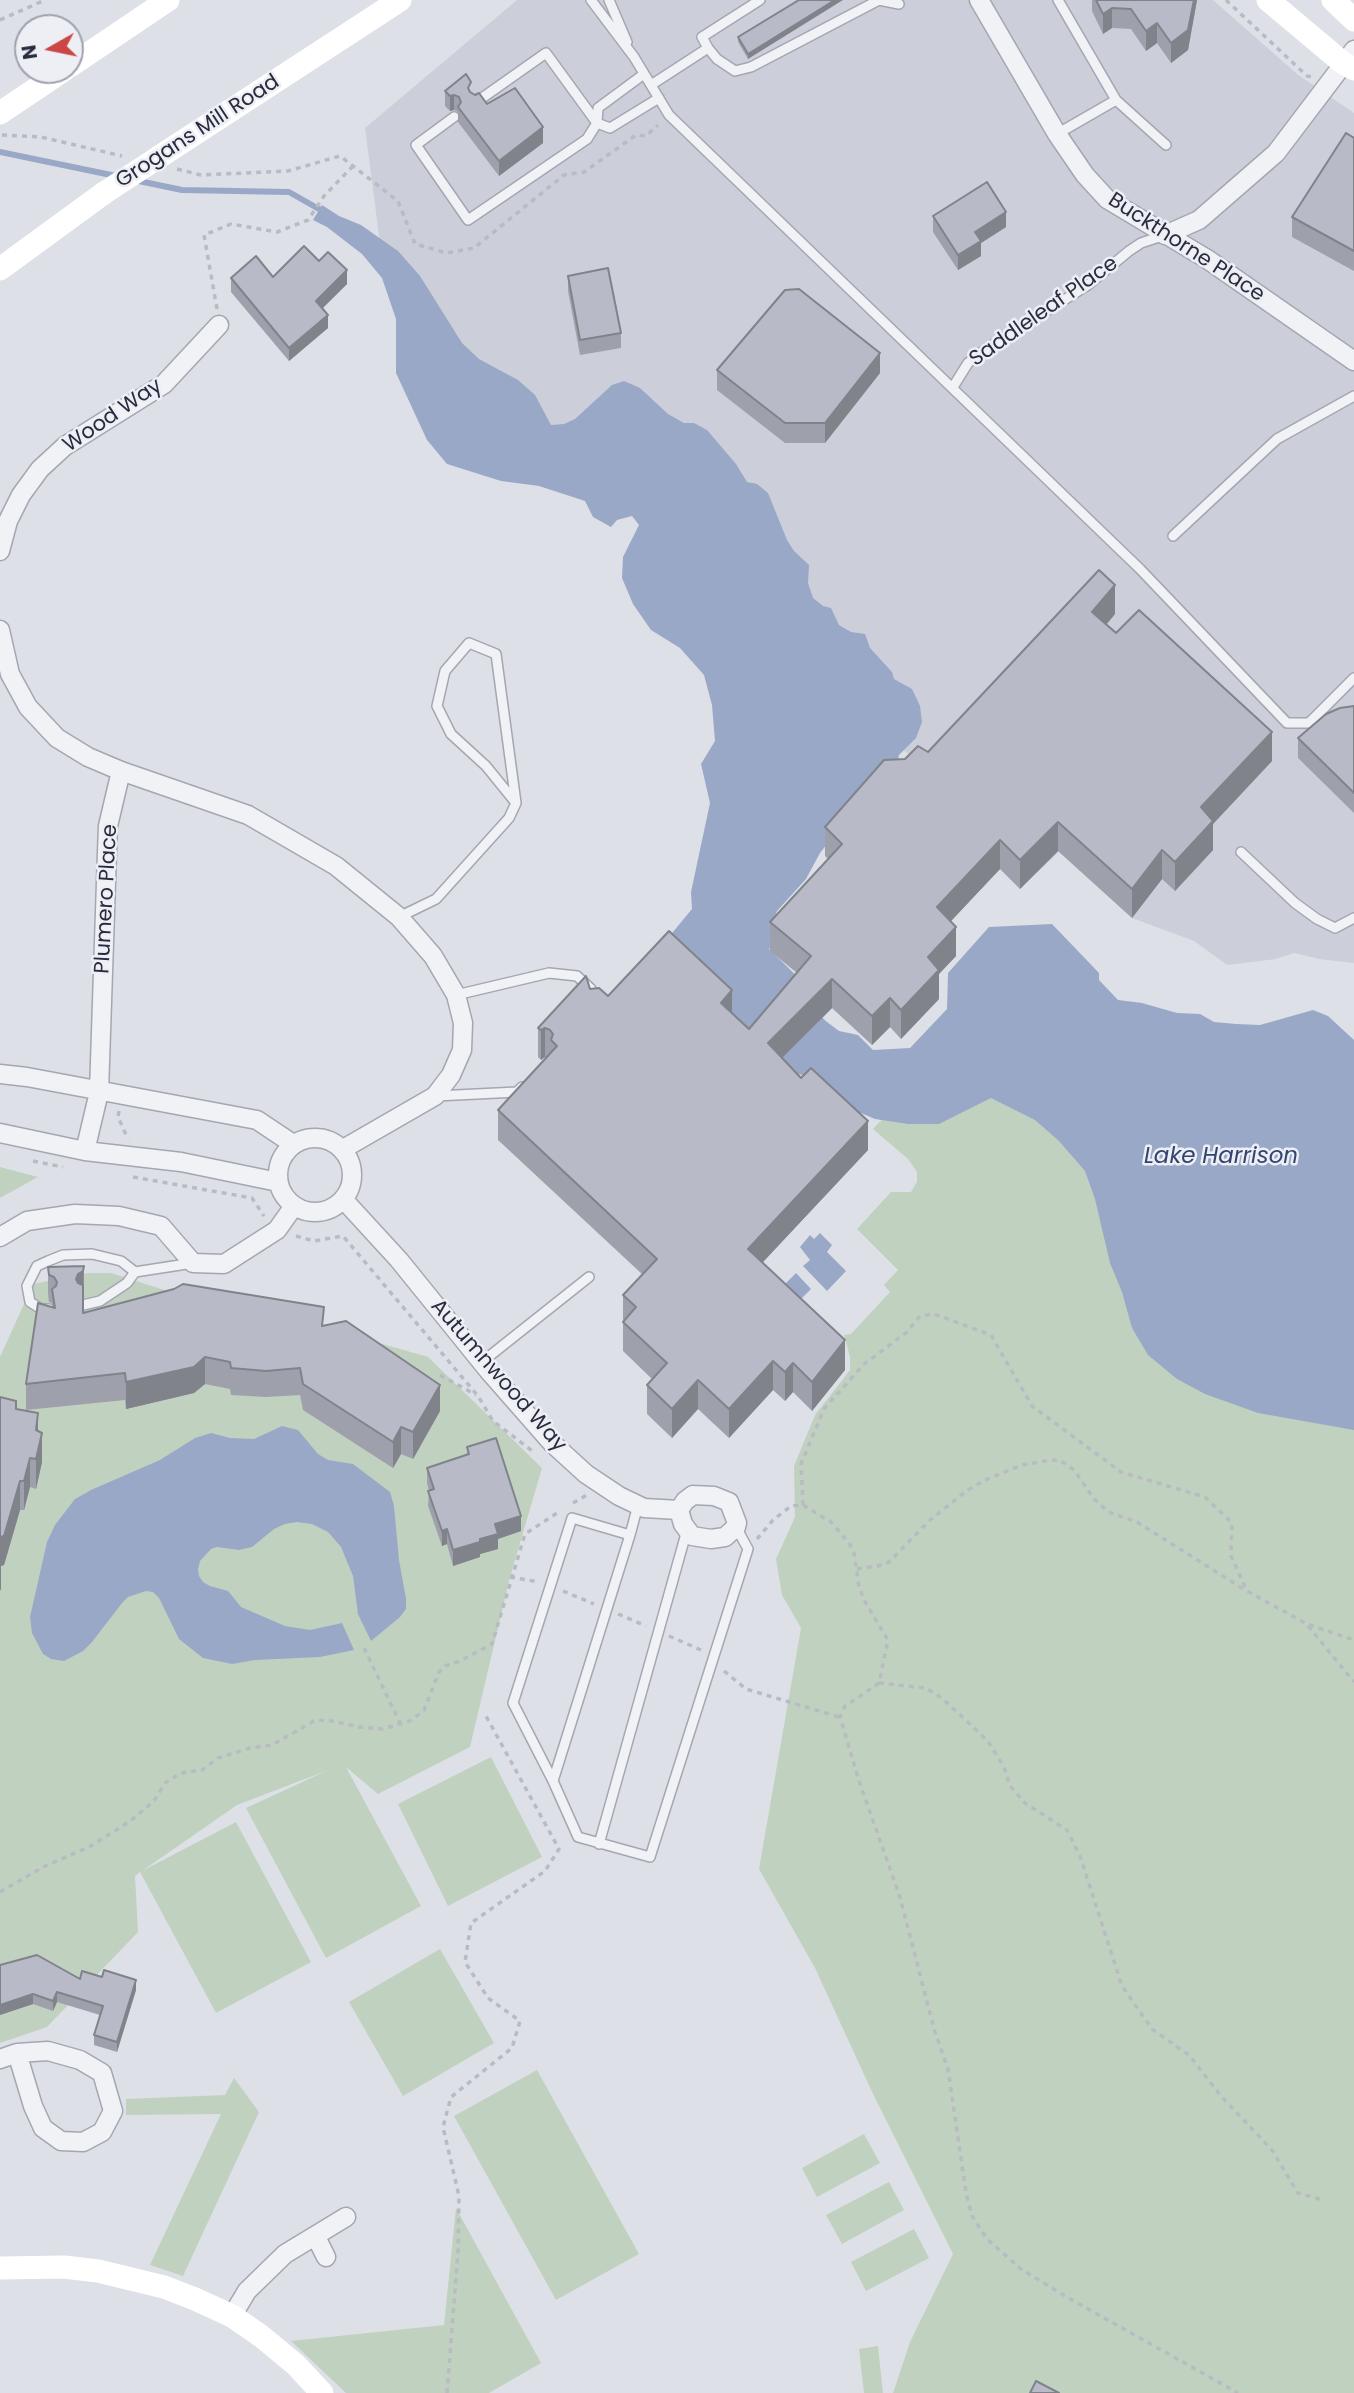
<!DOCTYPE html>
<html>
<head>
<meta charset="utf-8">
<style>
  body { margin:0 }
  #map { position:relative; width:1354px; height:2393px; overflow:hidden; background:#dee0e7; font-family:Poppins,sans-serif }
  canvas { display:block }
  .north { position:absolute; left:14px; top:14px; width:70px; height:70px; box-sizing:border-box; background:#edeff5; border:2px solid #9ea1ac; border-radius:50%; rotate:261deg; font-size:19px; font-weight:700; line-height:28px; text-align:center; color:#282c3e }
  .north::after { content:''; display:block; margin:auto; width:24px; height:32px; background:#cb4644; clip-path:polygon(50% 0,100% 100%,50% 72%,0 100%) }
</style>
</head>
<body>
<div id="map">
<canvas width="1354" height="2393"></canvas>
<div class="north">N</div>
</div>
<script>
const context = document.querySelector('canvas').getContext('2d');
context.lineJoin = 'round';
function fill(path, color) { context.fillStyle = color; context.fill(path, 'evenodd'); }
const toPath = rows => new Path2D(rows.map(r => 'M' + r).join(''));
function trace(path, color, width, dash) { context.strokeStyle = color; context.lineWidth = width; context.lineCap = dash ? 'butt' : 'round'; context.setLineDash(dash || []); context.stroke(path); }
function label(font, color, halo, rows, align = 'center') {
  context.font = font + ' Poppins,sans-serif'; context.lineWidth = 5; context.setLineDash([]); context.textBaseline = 'middle'; context.strokeStyle = halo; context.fillStyle = color; for (const [text, x, y, turn = 0] of rows) {
    context.save(); context.translate(x, y); context.rotate((+turn || 0) * Math.PI / 180); context.textAlign = isNaN(turn) ? turn : align; if (halo) context.strokeText(text, 0, 0); context.fillText(text, 0, 0); context.restore();
  }
}
const built = toPath([
  [517,0,1213,0,1297,74,1354,113,1354,963,1319,959,1294,953,1276,959,1227,965,1194,941,1132,918,1059,852,1037,873,933,775,806,667,650,490,458,372,380,243,365,128]
]);
const green = toPath([
  [953,1062,1354,1234,1354,2393,893,2393,910,2342,953,2254,874,2096,815,1968,759,1869,801,1628,782,1595,776,1559,795,1517,794,1466,815,1415,850,1370,850,1357,844,1335,851,1334,890,1292,884,1285,898,1270,857,1229,891,1192,911,1192,917,1182,917,1172,908,1159,873,1129,925,1074],
  [0,1167,38,1177,0,1198],
  [88,1273,111,1273,199,1301,320,1326,428,1357,542,1468,510,1577,470,1747,378,1794,346,1767,421,1906,326,1958,246,1808,326,1771,237,1805,142,1871,236,1822,311,1962,216,2013,140,1872,135,1876,138,1932,47,2027,0,2043,0,1357,33,1284],
  [491,1757,542,1857,448,1906,398,1804],
  [440,1949,494,2043,403,2096,349,2002],
  [537,2070,639,2254,556,2300,454,2116],
  [234,2078,259,2112,183,2276,150,2265,221,2114,126,2115,126,2099,225,2095],
  [864,2134,880,2163,817,2197,802,2168],
  [889,2182,904,2210,842,2244,826,2215],
  [456,2208,541,2363,489,2393,346,2393,291,2341,444,2325],
  [914,2229,929,2258,866,2291,851,2262],
  [878,2346,883,2393,864,2393,859,2349]
]);
const water = toPath([
  [322,205,339,216,361,225,398,251,420,276,462,343,479,359,518,380,535,395,551,425,564,424,575,419,612,385,624,381,640,388,668,414,684,423,694,423,707,430,736,464,747,482,757,484,768,493,787,540,794,551,809,565,808,583,813,598,823,606,831,608,839,625,851,632,865,634,870,648,892,672,894,679,912,689,920,706,922,722,916,738,899,755,896,769,835,834,820,853,806,879,777,911,772,924,778,938,769,949,807,986,799,996,827,1022,839,1031,858,1035,873,1050,910,1048,947,1009,948,973,989,927,1052,924,1099,973,1099,980,1118,1000,1142,1003,1177,1013,1200,1014,1214,1022,1236,1024,1260,1025,1313,1010,1328,1016,1354,1040,1354,1430,1258,1413,1205,1394,1177,1379,1148,1355,1132,1328,1122,1292,1110,1263,1095,1199,1085,1171,1059,1141,1035,1120,991,1098,939,1124,908,1124,875,1119,842,1105,813,1078,787,1071,748,1043,668,938,692,909,691,892,710,803,701,764,715,741,712,705,704,675,680,648,651,630,633,604,622,578,623,557,639,525,632,516,617,520,611,527,593,517,585,501,539,486,501,481,447,464,427,440,396,373,396,319,382,278,362,254,327,227,313,220],
  [820,1233,832,1245,827,1252,846,1271,827,1291,803,1266,810,1260,800,1247,810,1235,814,1239],
  [796,1273,811,1289,798,1302,783,1286],
  [282,1426,298,1430,318,1454,328,1460,353,1464,390,1492,394,1506,399,1560,406,1599,406,1609,400,1617,371,1641,358,1614,353,1576,341,1547,328,1532,312,1524,297,1522,285,1524,274,1529,252,1547,239,1550,217,1547,211,1549,200,1561,198,1569,199,1576,203,1582,210,1586,228,1591,241,1607,285,1626,310,1630,342,1623,354,1650,320,1657,255,1660,232,1664,203,1658,179,1639,159,1598,153,1592,146,1591,128,1597,122,1603,92,1642,83,1651,64,1661,51,1659,43,1654,32,1633,30,1617,47,1542,55,1525,75,1499,91,1490,160,1460,195,1438,211,1433,230,1438,254,1439]
]);
const stream = toPath([
  [0,152,116,176],
  [134,180,182,190,289,192,326,213]
]);
const path = toPath([
  [1226,0,1307,76,1313,77],
  [0,20,45,0],
  [2,135,41,137,122,156],
  [177,169,201,175,288,171,340,156,398,201,415,244,447,253,474,248,564,175,584,172,636,135,646,136,658,125],
  [217,309,204,235,231,224,277,232,308,220,324,196,353,166],
  [119,1111,118,1117,128,1139],
  [33,1161,63,1167],
  [133,1177,252,1198,264,1216],
  [296,1236,314,1241,343,1236,478,1396,493,1421,535,1453],
  [440,1375,476,1395],
  [573,1503,587,1495],
  [803,1505,801,1464,824,1409,863,1365,907,1332,920,1316,934,1314,991,1335,1032,1406,1121,1472,1205,1497,1232,1523,1231,1556,1247,1591,1307,1624,1354,1640],
  [757,1539,773,1520,791,1506,803,1505,831,1522,849,1543,854,1553,859,1586,864,1600,888,1640,879,1683,844,1707,840,1717,859,1781,900,1897,934,2029,948,2069,966,2193,972,2216,987,2239,1021,2269,1065,2296,1238,2393],
  [857,1569,878,1566,889,1562,929,1521,966,1491,985,1480,1022,1465,1051,1460,1061,1461,1074,1470,1094,1499,1108,1512,1137,1522,1245,1590],
  [510,1577,539,1582],
  [563,1591,594,1604],
  [618,1614,646,1626],
  [1308,1626,1354,1682],
  [669,1636,701,1650],
  [364,1648,400,1723],
  [724,1671,746,1689,839,1717],
  [879,1683,926,1688,943,1699,988,1741,1004,1767,1010,1786,1025,1803,1067,1830,1080,1856,1122,1986,1152,2029,1189,2055,1221,2096,1272,2150,1298,2193,1323,2200],
  [0,1892,45,1866,89,1847,129,1822,154,1801,165,1783,181,1773,202,1770,218,1758,250,1748,272,1745,314,1721,327,1720,359,1727,383,1729,412,1720,424,1710,439,1672,445,1666,460,1661,492,1644,525,1534,560,1511],
  [447,2393,458,2251,459,2196,443,2127,451,2097,512,2048,520,2021,488,1998,465,1962,471,1923,545,1871,559,1849,486,1716]
]);
const lane = toPath([
  [591,0,634,57,669,115,1140,569,1287,723,1309,723,1354,678],
  [609,0,627,42],
  [1058,0,1116,100],
  [708,48,702,37,760,0],
  [644,74,598,108,597,123,610,128,659,98],
  [651,85,708,48,717,59,735,71,751,67,879,0,899,4],
  [454,117,416,145,468,220,587,139,597,123,546,53,475,103],
  [1057,134,1116,100,1166,145],
  [953,387,968,363,986,349,1088,285,1129,251,1141,243,1165,235],
  [1173,536,1277,439,1354,396],
  [1241,852,1295,903,1317,919,1335,928,1354,918],
  [399,917,436,899,509,818,516,803,496,654,469,643,445,671,437,706,451,734,486,766,516,803],
  [456,995,549,973,577,976,591,989],
  [436,1096,517,1092,522,1087],
  [83,1305,100,1301,127,1283,135,1272,193,1263],
  [49,1309,41,1309,30,1302,27,1286,37,1266,48,1261,63,1255,92,1254,121,1261,135,1272],
  [482,1362,589,1277],
  [638,1505,630,1535,572,1518,513,1703,553,1781,578,1837,650,1857,748,1549,736,1527],
  [553,1781,630,1535],
  [599,1844,687,1530]
]);
const street = toPath([
  [979,0,1057,134,1085,175,1107,199,1207,259,1354,361],
  [1165,235,1199,220,1276,153,1354,50],
  [0,551,8,521,21,495,40,469,65,446,164,384,219,325],
  [0,630,10,674,28,707,57,738,88,757,121,771,248,815,336,866,399,917,433,956,456,995,463,1023,462,1050,451,1075,435,1096,343,1149],
  [0,1074,27,1077,257,1120,293,1144],
  [0,1133,85,1151,181,1162,278,1182],
  '278 1175a37 37 0 1 1 74 0a37 37 0 1 1-74 0Z',
  [85,1151,99,1092,107,852,108,826,121,771],
  [343,1199,399,1260,488,1370,552,1443,586,1474,619,1496,644,1508,679,1510],
  [0,1237,27,1221,75,1214,119,1216,161,1226,193,1263,224,1264,277,1230,294,1206],
  [693,1495,714,1496,729,1502,737,1523,736,1527,725,1537,711,1539,692,1536,683,1524,679,1510,685,1501,693,1495],
  [48,2051,80,2060,102,2073,113,2111,102,2132,83,2142,61,2141,43,2128,33,2106,17,2053,48,2051],
  [0,2059,17,2053],
  [316,2237,326,2257],
  [232,2316,247,2291,285,2254,346,2217]
]);
const secondary = toPath([
  [1268,0,1343,63,1354,69],
  [1333,0,1354,20],
  [70,66,168,0],
  [0,113,64,70],
  [159,157,400,0],
  [0,269,104,193],
  [0,2268,64,2267,98,2271,164,2287,195,2299,232,2316,261,2336,296,2365,322,2393]
]);
const secondaryBridge = toPath([
  [104,193,159,157]
]);
const wall = toPath([
  [799,0,748,59,738,42,738,37],
  [1092,0,1197,0,1188,50,1171,63,1157,43,1146,51,1131,29,1112,28,1103,34,1092,11],
  [445,91,471,93,543,143,499,176,458,122,458,112,454,110,450,111,445,106],
  [1354,138,1354,271,1292,237,1292,217],
  [933,216,1006,227,981,243,981,256,958,270,933,232],
  [319,261,347,284,322,308,328,328,289,361,231,292,231,278,273,277],
  [568,276,621,333,621,348,580,355,568,291],
  [717,370,880,373,825,443,785,443,717,390],
  [1115,614,1107,624,1272,761,1213,824,1213,850,1175,891,1162,879,1132,918,1058,851,1020,889,1000,869,951,921,956,956,939,974,939,999,901,1039,890,1027,872,1045,832,1008,782,1058,868,1150,762,1263,845,1370,812,1411,793,1392,785,1401,773,1390,729,1438,698,1409,672,1438,647,1414,647,1385,652,1379,623,1351,623,1295,643,1275,498,1140,498,1110,547,1058,545,1057,541,1060,538,1057,538,1028,590,989,608,996,732,1014,749,1029,797,973,770,951,770,922,828,859,825,856,825,827,905,759,928,752],
  [1354,706,1354,813,1298,758,1298,738],
  [48,1267,83,1313,324,1325,440,1411,413,1459,401,1454,393,1468,303,1410,300,1395,266,1397,231,1395,230,1389,205,1384,194,1393,126,1409,125,1400,26,1410,38,1432,42,1462,36,1489,30,1487,24,1510,20,1510,4,1565,1,1566,1,1589,0,1397,16,1409,26,1410,26,1384,52,1307,52,1303,49,1302,48,1294],
  [467,1447,521,1531,498,1539,498,1549,480,1554,480,1557,453,1566,447,1544,442,1546,428,1506,429,1491,427,1483,427,1468,467,1454],
  [37,1955,80,1979,136,1990,117,2052,94,2045,94,2035,100,2015,57,2002,53,2011,33,2004,0,2015]
]);
const shadedWall = toPath([
  [835,0,843,0,748,59,748,54],
  [1194,0,1197,0,1188,50,1171,63,1171,43],
  [1112,8,1112,28,1103,34,1103,14],
  [1157,23,1157,43,1146,51,1146,31],
  [454,95,454,110,450,111,450,96],
  [543,127,543,143,499,176,499,161],
  [1006,212,1006,227,981,243,981,256,958,270,958,255,975,232],
  [347,270,347,284,316,315,316,301],
  [328,315,328,328,289,361,289,348],
  [880,353,880,373,825,443,825,423],
  [1115,585,1115,614,1092,641,1092,612],
  [1272,732,1272,761,1213,824,1213,850,1175,891,1175,862,1201,807],
  [1058,822,1058,851,1020,889,1020,860],
  [1000,840,1000,869,937,936,937,907],
  [1162,850,1162,879,1132,918,1132,889],
  [956,927,956,956,939,974,939,999,901,1039,901,1010,928,957],
  [832,979,832,1008,768,1072,768,1043],
  [732,990,732,1019,721,1003],
  [890,998,890,1027,872,1045,872,1016],
  [545,1028,545,1057,541,1060,541,1030],
  [868,1121,868,1150,748,1278,748,1249],
  [84,1266,83,1340,76,1279,78,1274],
  [845,1340,845,1370,812,1411,812,1382],
  [205,1357,205,1384,194,1393,126,1409,126,1382],
  [773,1361,773,1390,729,1438,729,1409],
  [793,1363,793,1392,785,1401,785,1372],
  [698,1380,698,1409,672,1438,672,1409],
  [440,1385,440,1411,413,1459,413,1432],
  [38,1413,38,1442,42,1433,42,1462,36,1489,36,1430],
  [401,1427,401,1454,393,1468,393,1442],
  [30,1458,30,1487,24,1510,24,1481],
  [20,1481,20,1510,4,1565,1,1566,1,1589,0,1591,0,1537],
  [521,1516,521,1531,498,1539,498,1549,480,1554,480,1557,453,1566,453,1550,495,1524],
  [447,1529,447,1544,442,1546,442,1531],
  [136,1980,136,1990,117,2052,117,2042],
  [57,1992,57,2002,53,2011,53,2001],
  [33,1994,33,2004,0,2015,0,2005]
]);
const building = toPath([
  [799,0,835,0,748,54,738,37,799,0],
  [1096,0,1194,0,1188,30,1171,43,1157,23,1146,31,1131,9,1112,8,1103,14,1096,0],
  [466,74,471,82,468,88,470,92,475,95,479,93,487,104,515,88,543,127,499,161,458,107,461,102,459,97,454,95,450,96,445,91,466,74],
  [1346,133,1354,138,1354,251,1292,217,1346,133],
  [987,182,1006,212,975,232,981,241,958,255,933,216,987,182],
  [304,246,319,261,328,252,347,270,316,301,328,315,289,348,231,278,256,256,273,277,304,246],
  [608,268,621,333,580,340,568,276,608,268],
  [799,289,880,353,825,423,785,423,717,370,785,290,799,289],
  [1099,570,1115,585,1092,612,1116,633,1139,610,1272,732,1201,807,1213,821,1175,862,1162,850,1132,889,1058,822,1020,860,1000,840,937,907,956,927,928,957,939,970,901,1010,890,998,872,1016,832,979,768,1043,801,1078,811,1068,868,1121,748,1249,845,1340,812,1382,793,1363,785,1372,773,1361,729,1409,698,1380,672,1409,647,1385,667,1363,623,1322,636,1307,623,1295,657,1259,498,1110,557,1046,551,1040,553,1034,550,1030,545,1028,541,1030,538,1028,586,976,590,989,599,988,608,996,669,931,732,990,721,1003,749,1029,811,956,770,922,842,844,825,827,884,760,905,759,918,746,928,752,1099,570],
  [1354,706,1354,793,1298,738,1326,714,1340,708,1354,706],
  [84,1266,83,1271,78,1274,76,1279,78,1283,83,1285,83,1313,174,1289,183,1284,324,1307,322,1326,346,1321,440,1385,413,1432,401,1427,393,1442,303,1384,300,1368,266,1371,231,1368,230,1362,205,1357,194,1367,126,1382,125,1373,26,1384,38,1303,55,1308,52,1289,56,1286,57,1282,54,1277,49,1275,48,1267,84,1266],
  [0,1397,16,1401,16,1409,38,1413,36,1430,42,1433,36,1459,30,1458,24,1481,20,1481,4,1536,0,1537,0,1397],
  [496,1438,521,1516,495,1524,498,1534,480,1539,480,1542,453,1550,447,1529,442,1531,428,1491,434,1489,427,1468,469,1454,467,1447,496,1438],
  [37,1955,80,1979,82,1971,102,1977,104,1970,136,1980,117,2042,94,2035,103,2006,57,1992,53,2001,33,1994,0,2005,0,1965,37,1955],
  [1036,2381,1059,2393,1030,2393,1036,2381]
]);
const streetNames = [
  ["Grogans Mill Road",198,132,-33],
  ["Buckthorne Place",1186,248,33],
  ["Saddleleaf Place",1044,312,-35],
  ["Wood Way",113,416,-34],
  ["Plumero Place",107,899,-87],
  ["Autumnwood Way",498,1376,49]
];
const waterNames = [
  ["Lake Harrison",1221,1157]
];
fill(built, '#cccfd9');
fill(green, '#c1d1bf');
fill(water, '#99a8c7');
trace(stream, '#99a8c7', 6);
trace(lane, '#a4a6b1', 12);
trace(street, '#a4a6b1', 21);
trace(path, '#b9bbc2', 3.5, [5, 5]);
trace(lane, '#f1f2f6', 9);
trace(street, '#f1f2f6', 18);
trace(secondary, '#fff', 23);
trace(secondaryBridge, '#fff', 23);
fill(wall, '#9ea1ab');
fill(shadedWall, '#81838b');
fill(building, '#b8bbc7');
trace(building, '#81838b', 2);
label('21px', '#282c3e', '#edeff5', streetNames);
label('italic 23px', '#334471', '#edeff5', waterNames);
</script>
</body>
</html>
